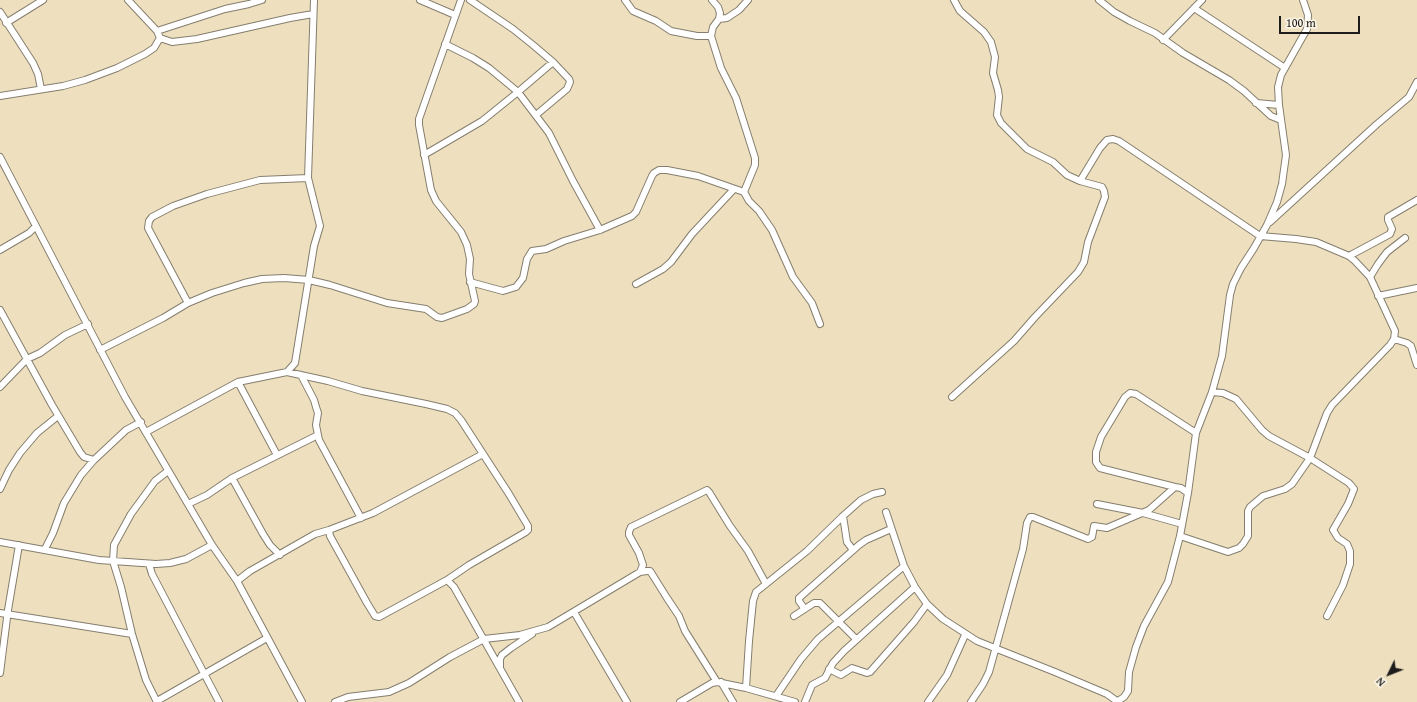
<!DOCTYPE html>
<html>
<head>
<meta charset="utf-8">
<style>
  body { margin:0 }
  #map { position:relative; width:1417px; height:702px; overflow:hidden; background:#eee0bf; font-family:"Gentium Book Plus",serif }
  canvas { display:block }
  .north { position:absolute; left:1369px; top:654px; width:40px; height:40px; -webkit-text-stroke:3px #fcf5e5; paint-order:stroke; rotate:227deg; font-size:11px; font-weight:700; line-height:16px; text-align:center; color:#1c1c1c }
  .north::after { content:''; display:block; margin:auto; width:14px; height:18px; background:#1c1c1c; clip-path:polygon(50% 0,100% 100%,50% 72%,0 100%) }
  .scale { position:absolute; left:1279px; top:16px; width:81px; height:18px; box-sizing:border-box; border:2px solid #1c1c1c; border-top:0; padding-left:5px; font-size:12px; line-height:14px; white-space:nowrap; color:#1c1c1c; -webkit-text-stroke:3px #fcf5e5; paint-order:stroke }
</style>
</head>
<body>
<div id="map">
<canvas width="1417" height="702"></canvas>
<div class="north">N</div>
<div class="scale">100 m</div>
</div>
<script>
const context = document.querySelector('canvas').getContext('2d');
context.lineJoin = 'round';
const toPath = rows => new Path2D(rows.map(r => 'M' + r).join(''));
function trace(path, color, width, dash) { context.strokeStyle = color; context.lineWidth = width; context.lineCap = dash ? 'butt' : 'round'; context.setLineDash(dash || []); context.stroke(path); }
const street = toPath([
  [420,0,455,15],
  [470,0,513,29,533,45,553,62,569,79,570,82,567,89,536,115],
  [625,0,633,11,656,21,671,31,697,36,711,36],
  [712,0,718,7,720,13,719,19,713,27,711,36,721,68,736,98,755,158,755,165,744,192,749,201,759,211,772,230,793,277,812,303,820,324],
  [1099,0,1114,12,1130,21,1155,33,1183,53,1229,80,1244,91,1271,116,1281,120],
  [1194,8,1285,68],
  [0,12,33,63,38,74,41,89],
  [719,19,727,18,739,10,748,0],
  [6,23,43,0],
  [157,31,225,9,249,4,262,0],
  [160,38,172,42,197,39,290,18,313,14],
  [1163,40,1202,0],
  [445,44,473,58,489,68,518,92,549,133,573,181,600,230],
  [0,96,63,86,85,80,117,68,145,54,154,48,160,38,157,31,128,0],
  [1256,103,1279,105],
  [424,155,482,121,518,92,553,62],
  [0,157,125,397,212,545,237,581,302,702],
  [1080,181,1100,148,1107,140,1113,139,1119,141,1260,236,1296,239,1316,242,1349,256,1355,261,1370,277,1395,331,1394,339,1390,345,1332,405,1327,413,1310,458,1292,484,1285,489,1263,496,1250,507,1248,511,1248,536,1243,544,1239,548,1228,552,1180,536],
  [1270,222,1376,125,1409,97,1417,82],
  [0,250,29,233,36,226],
  [1349,256,1390,234,1392,229,1388,220,1388,217,1417,200],
  [1370,277,1378,264,1387,252,1405,238],
  [470,282,503,291,516,287,523,278,527,259,532,251,546,249,564,241,600,230,632,216,636,212,652,176,654,173,659,170,667,170,698,176,744,192],
  [636,284,663,269,671,262,692,234,734,189],
  [1378,296,1417,288],
  [188,303,148,228,149,221,152,217,173,206,207,194,260,180,308,178],
  [0,310,52,405,80,452,84,457,94,460],
  [1394,339,1407,343,1411,346,1417,365],
  [100,350,163,318,188,303,212,293,244,283,262,279,284,278,309,280,330,285,387,303,426,309,437,317,442,318,467,309,474,304,475,301,469,274,470,259,467,245,461,232,436,201,431,190,419,125,419,119,426,99,461,0],
  [287,372,295,363,314,246,320,226,308,178,314,0],
  [301,375,314,400,316,407,318,413,316,425,319,440,361,518],
  [238,382,277,455],
  [0,387,27,359,40,353,65,335,88,324],
  [1212,392,1223,393,1236,399,1262,430,1269,436,1310,458,1349,483,1354,489,1348,504,1333,530,1338,538,1347,544,1350,551,1350,564,1343,585,1327,616],
  [952,397,1014,341,1035,317,1078,272,1084,262,1088,242,1105,197,1104,191,1102,187,1080,181,1067,175,1053,162,1027,149,1001,123,997,115,999,97,998,90,993,73,995,57,991,42,984,32,960,11,954,0],
  [146,432,238,382,287,372,328,381,362,391,426,404,447,409,455,413,461,420,509,494,528,526,528,530,526,532,469,565,447,580,379,617,375,616,367,603,330,536,329,530],
  [232,478,263,534,270,545,280,555],
  [1175,487,1100,468,1096,462,1096,452,1101,437,1125,397,1130,393,1136,394,1196,433],
  [0,489,9,470,20,453,37,433,58,416],
  [188,504,207,495,232,478,318,435],
  [1097,504,1143,513,1182,524],
  [886,512,904,566,915,587,927,604,943,619,977,641,1055,672,1107,694,1118,702],
  [843,516,847,542,853,550],
  [0,542,99,560,156,564,170,563,186,559,212,545],
  [45,549,53,533,64,503,81,475,94,460,126,430,141,422],
  [149,564,152,574,219,702],
  [640,572,643,565,639,553,629,535,629,532,631,527,707,490,709,492,730,526,748,551,766,584],
  [447,580,454,587,519,702],
  [237,581,250,571,315,534,329,530,373,513,483,454],
  [804,608,799,601,799,598,859,545,866,540,891,529],
  [574,612,627,702],
  [0,613,132,634],
  [794,616,814,603,820,603,856,639],
  [500,667,500,659,502,655,511,648,532,634],
  [829,669,841,675,852,668,867,673,870,672,914,622,927,604],
  [0,673,8,610,19,545],
  [721,682,733,702],
  [746,688,749,641,753,601,756,592,807,551,843,516,861,500,873,494,882,492],
  [776,696,801,659,818,639,904,566],
  [157,701,267,638],
  [1118,701,1124,697,1128,691,1129,672,1136,647,1144,626,1168,582,1180,536,1188,493,1196,433,1212,392,1222,356,1230,295,1233,284,1241,268,1254,248,1267,225,1277,202,1282,184,1286,155,1279,105,1278,87,1281,75,1307,29,1308,15,1303,0],
  [157,702,146,680,132,634,121,587,113,561,114,545,131,514,155,481,168,471],
  [335,702,348,697,389,692,409,683,450,657,484,639,520,635,548,627,640,572,647,571,650,571,652,574,667,598,679,616,685,631,717,682],
  [680,702,712,683,717,682,746,688,795,702],
  [805,702,812,685,825,678,833,663,844,651,915,587],
  [928,702,947,675,965,635],
  [971,702,983,684,989,672,1023,549,1027,523,1030,517,1033,517,1088,539,1092,537,1094,526,1107,528,1149,510,1175,487,1181,488,1188,493]
]);
trace(street, '#857e6e', 8);
trace(street, '#fff', 6);
</script>
</body>
</html>
